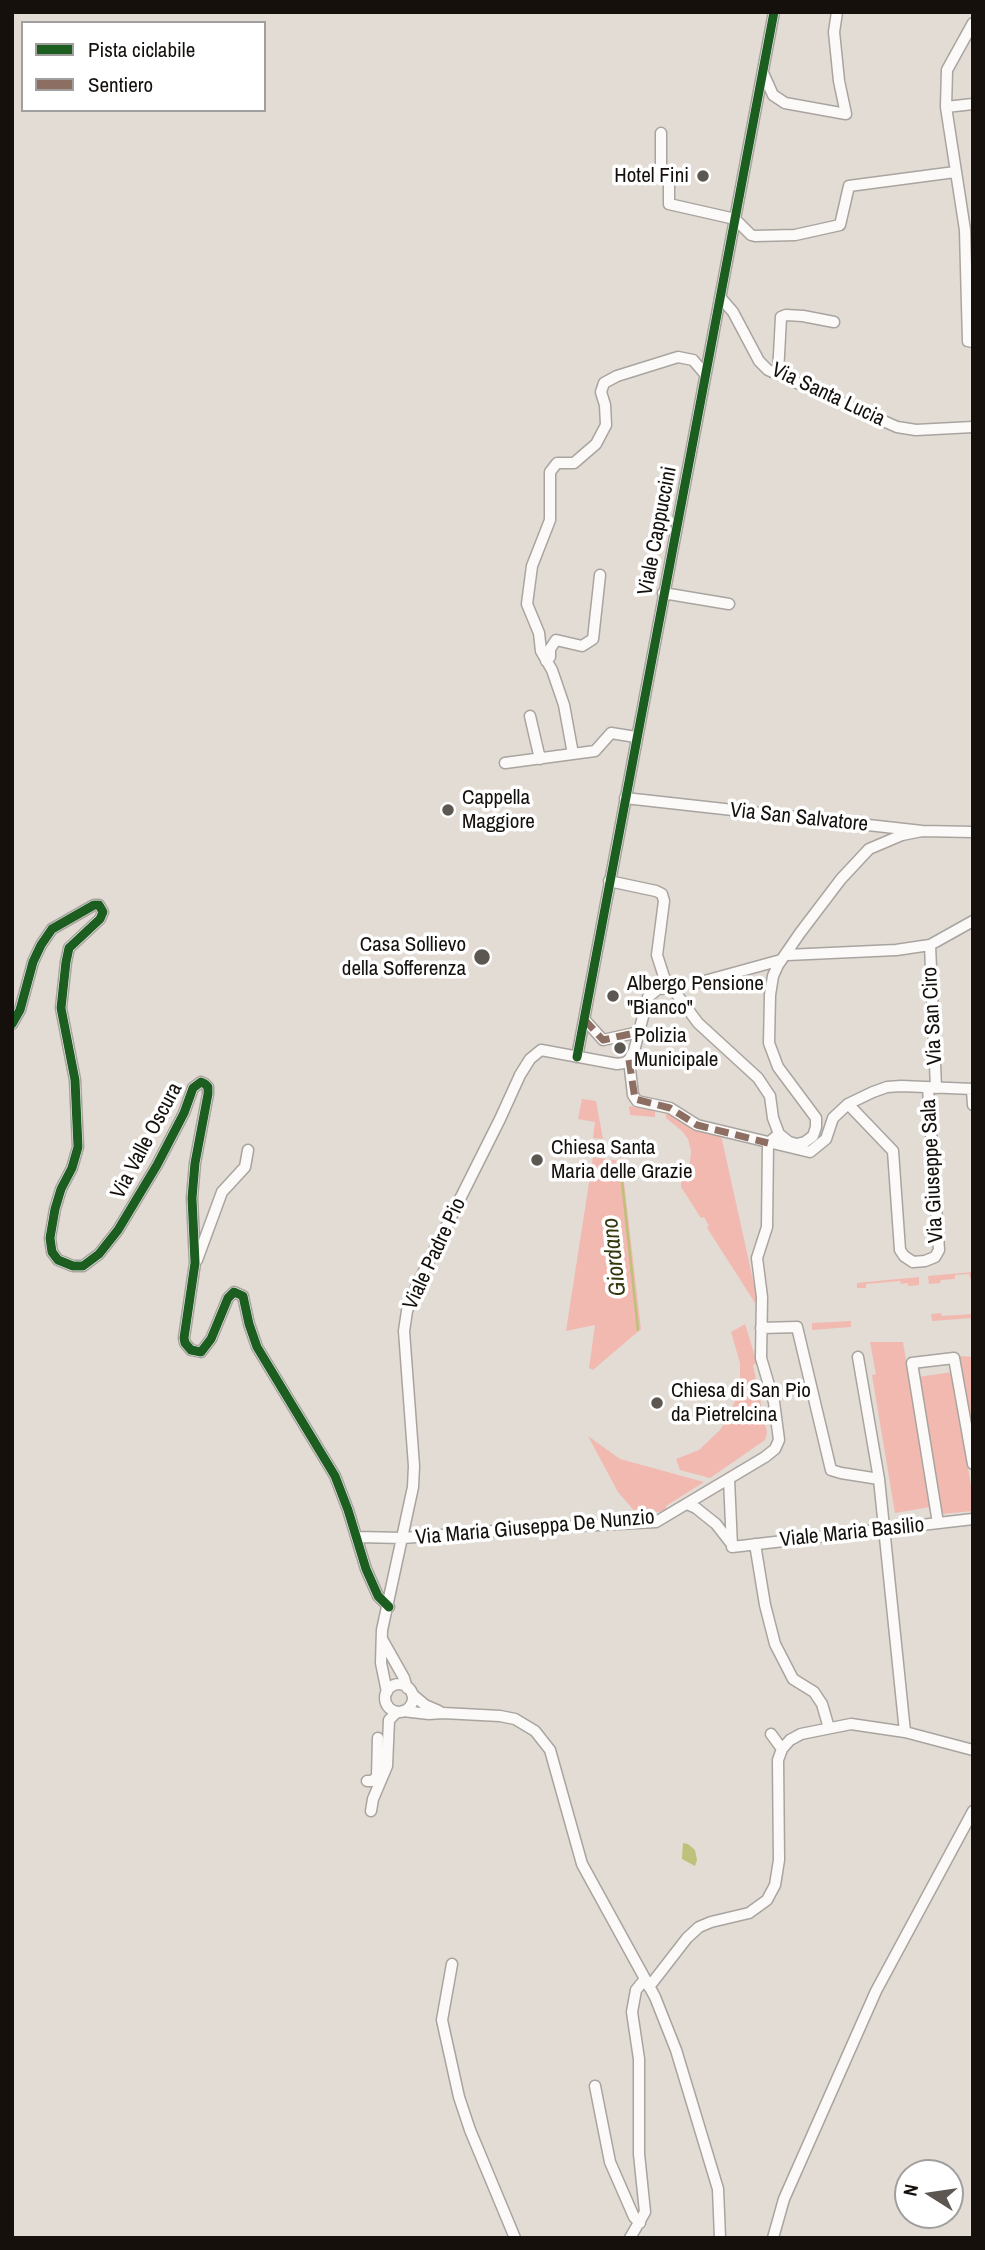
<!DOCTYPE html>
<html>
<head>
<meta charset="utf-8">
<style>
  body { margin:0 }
  #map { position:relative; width:985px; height:2250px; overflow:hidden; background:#e3dcd5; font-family:"Archivo Narrow",sans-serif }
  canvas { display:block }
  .frame { position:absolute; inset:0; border:14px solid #15100c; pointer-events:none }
  .legend { position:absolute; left:21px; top:21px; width:245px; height:91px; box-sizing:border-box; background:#fff; border:2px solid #a19f9e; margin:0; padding:9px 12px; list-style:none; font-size:21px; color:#15100c }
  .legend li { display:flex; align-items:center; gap:14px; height:35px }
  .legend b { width:35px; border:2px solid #a19f9e }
  .north { position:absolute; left:894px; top:2159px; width:70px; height:70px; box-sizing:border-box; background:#fff; border:2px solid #a19f9e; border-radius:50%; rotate:282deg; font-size:19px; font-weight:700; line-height:28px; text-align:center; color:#15100c }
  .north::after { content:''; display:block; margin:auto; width:24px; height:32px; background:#5d5752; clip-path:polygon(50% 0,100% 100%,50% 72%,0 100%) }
</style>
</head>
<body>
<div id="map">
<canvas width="985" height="2250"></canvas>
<div class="frame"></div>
<ul class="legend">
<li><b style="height:9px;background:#1b5e20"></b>Pista ciclabile</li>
<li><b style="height:9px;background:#8d6e63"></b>Sentiero</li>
</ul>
<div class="north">N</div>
</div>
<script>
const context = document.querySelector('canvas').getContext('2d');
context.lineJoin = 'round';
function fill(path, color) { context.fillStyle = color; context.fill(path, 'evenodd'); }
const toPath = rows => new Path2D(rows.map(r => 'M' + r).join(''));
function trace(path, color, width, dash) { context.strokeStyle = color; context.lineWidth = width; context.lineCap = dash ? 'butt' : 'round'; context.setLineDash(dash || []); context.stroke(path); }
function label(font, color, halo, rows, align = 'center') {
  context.font = font + ' "Archivo Narrow",sans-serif'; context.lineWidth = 7; context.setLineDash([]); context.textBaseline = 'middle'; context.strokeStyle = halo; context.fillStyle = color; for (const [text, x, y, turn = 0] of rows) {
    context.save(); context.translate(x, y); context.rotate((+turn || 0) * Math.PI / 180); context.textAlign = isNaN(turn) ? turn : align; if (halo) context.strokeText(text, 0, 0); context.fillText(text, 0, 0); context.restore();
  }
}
const green = toPath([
  [582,1099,596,1101,603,1139,593,1138,595,1122,578,1119],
  [629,1106,655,1111,655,1117,630,1115],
  [666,1111,721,1135,757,1298,755,1303,709,1231,707,1227,709,1226,704,1217,701,1218,681,1187,681,1180,690,1162,691,1151,688,1139,682,1131,666,1118],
  [621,1156,641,1329,593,1370,589,1368,595,1325,566,1331,593,1157,620,1161],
  [973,1272,973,1280,971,1280,969,1274,955,1275,955,1279,941,1280,940,1283,929,1284,928,1276],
  [919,1277,919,1285,908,1286,908,1283,901,1284,900,1281,866,1284,866,1288,857,1288,857,1283],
  [941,1313,942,1316,973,1314,973,1318,932,1321,931,1314],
  [851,1321,851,1327,812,1330,812,1323],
  [745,1324,757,1363,753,1365,767,1433,765,1440,710,1478,680,1470,676,1459,699,1450,720,1430,729,1415,737,1396,740,1377,740,1363,731,1332],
  [870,1342,903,1342,930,1507,895,1513,872,1375,876,1374],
  [960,1356,973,1357,973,1439,958,1359],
  [952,1372,973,1498,973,1511,941,1514,918,1377],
  [588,1436,620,1459,704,1482,666,1506,667,1511,637,1514,618,1492]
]);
const water = toPath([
  [683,1843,688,1844,695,1850,697,1860,695,1866,682,1859]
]);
const stream = toPath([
  [622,1181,638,1330]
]);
const minor = toPath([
  [973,23,947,70,946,107,965,230,968,341,973,342],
  [764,75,773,95,785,103,846,114,839,81,834,32,837,12],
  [946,107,973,104],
  [661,133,661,172,669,177,669,204,735,219,751,235,755,236,795,235,840,225,849,186,955,172],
  [720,297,733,312,759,361,768,370,897,427,916,430,973,427],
  [778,374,781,317,786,315,803,316,834,322],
  [663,593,729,604],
  [546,661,550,657,550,649,556,640,582,646,593,639,600,575],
  [530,716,540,759],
  [573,754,564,705,552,670,541,651,539,633,527,604,532,566,550,520,550,472,557,463,574,463,596,444,606,425,605,405,601,392,604,383,617,376,678,357,693,360,705,374],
  [505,763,595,751,611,733,636,737],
  [625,798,922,831,973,832],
  [609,881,656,891,662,894,664,901,657,955,664,977,698,1023,758,1078,770,1096,773,1118,779,1134,789,1142,797,1144,805,1142,813,1136,816,1127,816,1118,778,1067,769,1043,770,995,773,976,778,965,800,933,841,879,869,849,902,835,922,831],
  [930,945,936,1088],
  [787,955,896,950,930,945,973,921],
  [701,982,781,960],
  [584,1019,603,1040,639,1032],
  [12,1024,20,1010,33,962,41,945,52,929,94,905,99,905,103,912,100,919,69,948,66,962,61,1008,75,1080,78,1147,72,1168,61,1189,55,1209,50,1238,52,1252,58,1260,73,1266,83,1266,99,1254,118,1230,157,1165,184,1113,193,1088,201,1082,205,1084,208,1087,208,1094,195,1163,192,1198,195,1263,184,1338,185,1343,191,1350,201,1352,211,1339,228,1298,234,1292,243,1296,249,1324,257,1347,335,1476,348,1510,366,1569,378,1596,389,1607],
  [577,1057,774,12],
  [629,1060,633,1095,637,1101,670,1108,697,1125,810,1152,826,1139,833,1118,848,1104,873,1092,887,1087,901,1086,973,1089],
  [972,1089,973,1105],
  [848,1104,893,1151,900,1250,904,1256,913,1262,925,1261,935,1257,939,1250,928,1088],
  [197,1260,222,1192,245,1167,248,1150],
  [761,1328,797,1327,831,1470,841,1473,879,1479],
  [858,1357,879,1479,905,1732],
  [729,1479,732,1547,973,1519],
  [687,1504,696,1508,716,1524,730,1542],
  [938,1523,912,1363,954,1358,973,1464],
  [357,1537,403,1538,521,1529,656,1522,765,1457,775,1449,779,1440,774,1402,761,1358,762,1297,757,1258,767,1227,768,1143,779,1134],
  [755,1544,765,1605,775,1644,793,1679,814,1692,822,1704,829,1728],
  [382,1639,404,1678,407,1688],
  '385 1698a14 14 0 1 1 28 0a14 14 0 1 1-28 0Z',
  [387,1692,381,1663,382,1630,413,1487,414,1466,404,1331,407,1311,416,1287,500,1119,520,1075,530,1059,541,1050,617,1064,624,1063,629,1060,634,1051,648,997,658,989,670,988],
  [412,1694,425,1705,439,1711],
  [403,1711,429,1714,443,1713,500,1716,515,1719,535,1731,550,1750,582,1864,655,1997,676,2050,718,2189,720,2238],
  [771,1734,782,1749],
  [367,1781,372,1781,377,1777,378,1738],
  [371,1811,373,1799,387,1766,389,1720,397,1712],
  [452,1964,442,2020,459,2097,470,2130,515,2238],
  [649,1987,687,1938,699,1927,711,1922,749,1913,767,1900,775,1885,779,1860,778,1760,782,1749,790,1740,801,1734,851,1724,905,1732,973,1750],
  [595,2086,610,2162,634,2217,640,2223],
  [630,2238,645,2212,639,2154,639,2059,632,2012,636,1990,645,1979],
  [773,2238,784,2199,876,1991,973,1811]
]);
const quiet = toPath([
  [584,1019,603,1040,639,1032],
  [629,1060,635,1099,670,1108,697,1125,768,1143]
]);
const cycleway = toPath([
  [12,1024,20,1010,33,962,41,945,52,929,94,905,99,905,103,912,100,919,69,948,66,962,61,1008,75,1080,78,1147,72,1168,61,1189,55,1209,50,1238,52,1252,58,1260,73,1266,83,1266,99,1254,118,1230,157,1165,184,1113,193,1088,201,1082,205,1084,208,1087,208,1094,195,1163,192,1198,195,1263,184,1338,185,1343,191,1350,201,1352,211,1339,228,1298,234,1292,243,1296,249,1324,257,1347,335,1476,348,1510,366,1569,378,1596,389,1607],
  [577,1057,774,12]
]);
const markers = [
  [703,176,7,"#5d5752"],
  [448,810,7,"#5d5752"],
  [482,957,9,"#5d5752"],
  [613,996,7,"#5d5752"],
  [620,1048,7,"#5d5752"],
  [537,1160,7,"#5d5752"],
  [657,1403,7,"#5d5752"]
];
const poiNames = [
  ["Hotel Fini",689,176,"right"],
  ["Cappella",462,798],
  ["Maggiore",462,822],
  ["Casa Sollievo",466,945,"right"],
  ["della Sofferenza",466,969,"right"],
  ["Albergo Pensione",627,984],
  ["\"Bianco\"",627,1008],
  ["Polizia",634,1036],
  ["Municipale",634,1060],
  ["Chiesa Santa",551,1148],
  ["Maria delle Grazie",551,1172],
  ["Chiesa di San Pio",671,1391],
  ["da Pietrelcina",671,1415]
];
const streetNames = [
  ["Via Santa Lucia",828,395,25],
  ["Viale Cappuccini",658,531,-79],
  ["Via San Salvatore",799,818,6],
  ["Via San Ciro",933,1016,-93],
  ["Via Valle Oscura",147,1141,-62],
  ["Via Giuseppe Sala",933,1171,-93],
  ["Viale Padre Pio",435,1254,-65],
  ["Via Maria Giuseppa De Nunzio",535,1528,-5],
  ["Viale Maria Basilio",852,1533,-6]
];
const waterNames = [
  ["Giordano",615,1257,-96]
];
fill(green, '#f1b9b0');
fill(water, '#bec179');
trace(stream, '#bec179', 2.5);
trace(minor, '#a9a49f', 13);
trace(minor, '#fbfaf9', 10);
trace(quiet, '#8d6e63', 7, [14, 7]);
trace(cycleway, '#1b5e20', 9);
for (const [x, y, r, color] of markers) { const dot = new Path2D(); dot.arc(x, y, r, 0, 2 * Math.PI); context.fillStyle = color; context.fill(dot); trace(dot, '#fff', 2.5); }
label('21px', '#15100c', '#fff', poiNames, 'left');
label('21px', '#15100c', '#fff', streetNames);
label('italic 23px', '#34370c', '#fff', waterNames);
</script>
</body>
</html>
